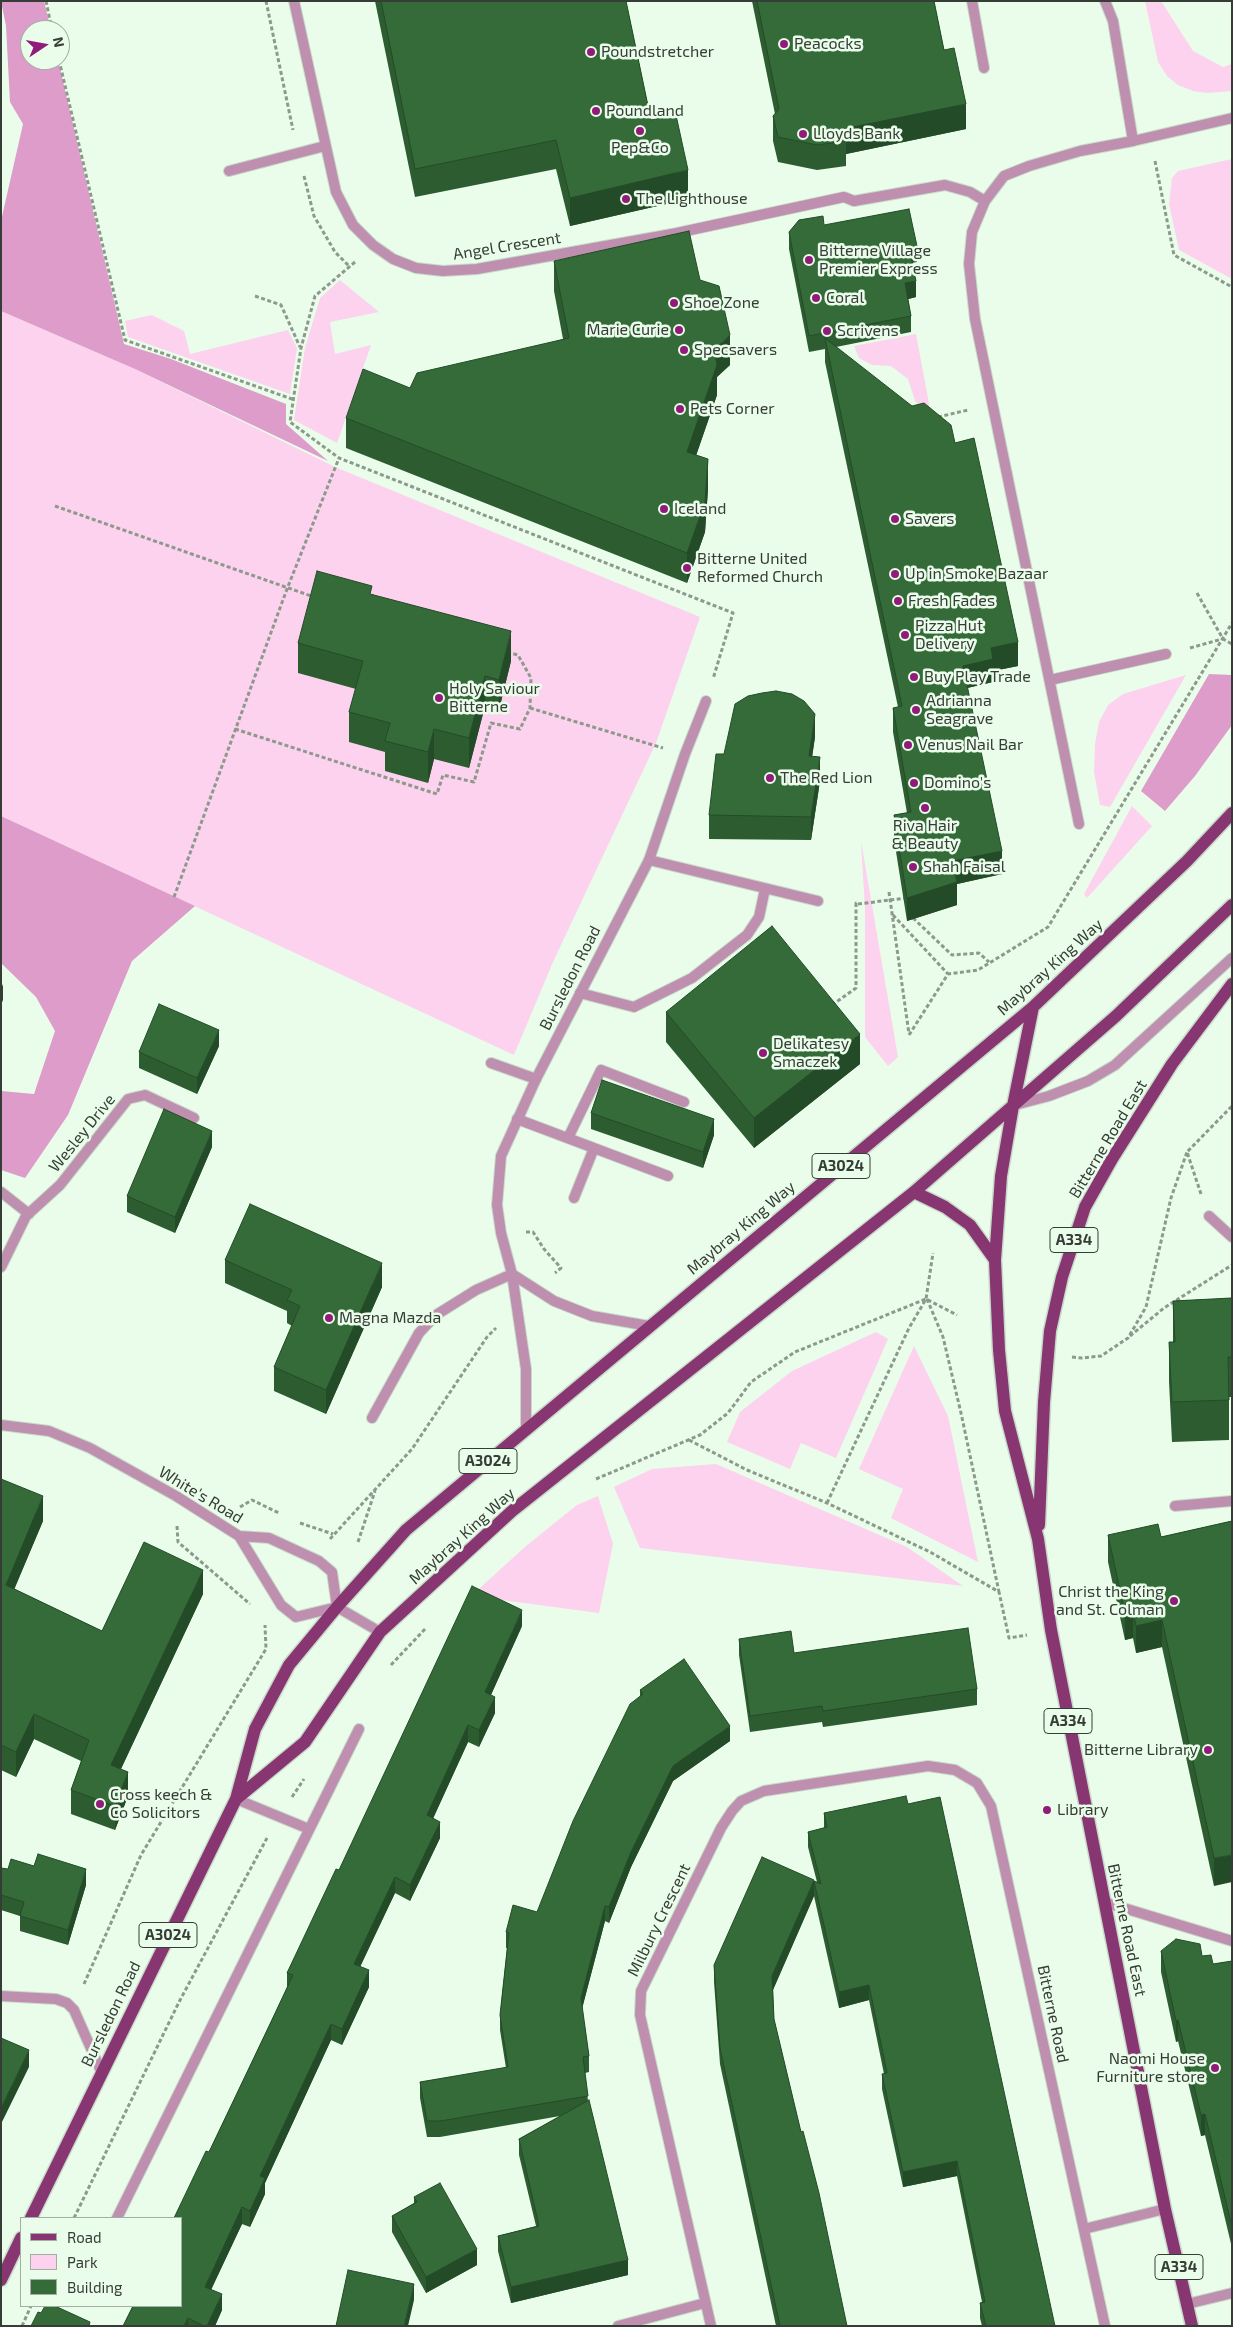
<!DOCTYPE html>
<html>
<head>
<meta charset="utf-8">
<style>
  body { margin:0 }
  #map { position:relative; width:1233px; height:2327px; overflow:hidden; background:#e9fdea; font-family:"Exo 2",sans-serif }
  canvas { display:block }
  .frame { position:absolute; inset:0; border:2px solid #363d36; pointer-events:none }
  .legend { position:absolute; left:20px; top:2217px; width:162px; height:90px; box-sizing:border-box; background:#e9fdea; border:1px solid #a1b0a2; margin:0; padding:6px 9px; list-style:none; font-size:15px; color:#363d36 }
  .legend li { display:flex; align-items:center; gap:10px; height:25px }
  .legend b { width:25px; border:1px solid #a1b0a2 }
  .north { position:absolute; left:20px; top:20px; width:50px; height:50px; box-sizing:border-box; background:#e9fdea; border:1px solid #a1b0a2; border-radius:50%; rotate:78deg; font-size:14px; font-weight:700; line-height:20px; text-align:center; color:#363d36 }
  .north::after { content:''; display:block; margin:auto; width:18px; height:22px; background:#911b79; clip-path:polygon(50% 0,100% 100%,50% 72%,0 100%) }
</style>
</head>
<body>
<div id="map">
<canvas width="1233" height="2327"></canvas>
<div class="frame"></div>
<ul class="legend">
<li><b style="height:6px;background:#873672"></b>Road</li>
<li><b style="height:14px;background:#fdd2ee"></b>Park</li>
<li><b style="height:14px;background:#346b39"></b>Building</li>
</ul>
<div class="north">N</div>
</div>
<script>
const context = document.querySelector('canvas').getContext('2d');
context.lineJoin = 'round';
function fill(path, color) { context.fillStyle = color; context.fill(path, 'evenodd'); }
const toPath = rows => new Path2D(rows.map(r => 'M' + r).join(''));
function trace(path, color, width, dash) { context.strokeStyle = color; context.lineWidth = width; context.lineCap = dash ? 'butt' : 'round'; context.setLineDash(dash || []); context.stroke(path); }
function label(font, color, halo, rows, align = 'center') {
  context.font = font + ' "Exo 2",sans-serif'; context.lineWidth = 5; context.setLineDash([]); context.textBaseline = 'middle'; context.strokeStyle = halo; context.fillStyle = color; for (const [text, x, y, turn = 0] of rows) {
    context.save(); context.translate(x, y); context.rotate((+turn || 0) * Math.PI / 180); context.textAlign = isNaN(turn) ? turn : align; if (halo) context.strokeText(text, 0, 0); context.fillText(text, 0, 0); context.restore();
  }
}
const green = toPath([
  [1145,1,1161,1,1193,51,1223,67,1232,64,1232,91,1207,93,1193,91,1178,85,1167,76,1158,62],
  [1232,159,1232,279,1179,250,1169,204,1172,178,1178,171],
  [340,280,379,312,330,322,335,354,371,345,337,443,294,420,305,348,320,298],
  [1,311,135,369,335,467,700,617,656,743,553,962,514,1055,1,816],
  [152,315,184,331,190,354,288,330,297,348,290,394,128,337,125,321],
  [916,334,930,409,922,407,915,401,908,379,891,366,872,365,859,358,854,346],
  [1186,675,1110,807,1100,805,1094,772,1095,744,1099,722,1108,705,1123,694],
  [1132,806,1152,826,1087,898,1084,894],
  [861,841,898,1057,888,1066,865,1037,865,909],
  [876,1332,888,1339,836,1458,801,1443,790,1469,727,1442,740,1412,792,1371],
  [914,1346,948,1416,978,1562,891,1518,903,1489,859,1469],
  [716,1464,907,1547,963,1586,640,1548,614,1487,652,1469],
  [598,1496,613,1544,599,1613,471,1596,526,1546,577,1505]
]);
const forest = toPath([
  [1,1,44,1,51,30,30,30,30,60,58,60,124,344,171,359,286,404,286,424,328,461,135,369,1,311,1,221,23,124,10,102,6,26],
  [1209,674,1232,675,1232,725,1195,776,1165,811,1141,791],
  [1,816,195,906,132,961,68,1115,25,1178,1,1170,1,1091,34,1094,55,1031,36,997,1,963]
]);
const path = toPath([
  [46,1,52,30],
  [266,1,293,130],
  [59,60,125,340,292,399],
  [1155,161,1174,255,1232,287],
  [304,176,314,216,335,252,350,267],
  [355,262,315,296,301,348,290,422,339,458,733,613,713,679],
  [255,296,281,305,300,347],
  [938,417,968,410],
  [55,506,314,597],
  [1197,593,1223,639,1232,644],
  [1190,648,1222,639],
  [530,708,663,748],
  [235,729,437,794,443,775,474,782,491,723,520,729,530,708,531,678,518,655,507,652],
  [889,892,909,1034],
  [174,897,287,589,339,458],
  [893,915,948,974],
  [913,918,952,955,979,953,989,962],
  [832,1005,856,988,856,903,858,904],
  [909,1035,948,974,978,970,1048,927,1232,623],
  [1201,1194,1187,1152,1232,1106],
  [526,1232,533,1232,544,1249,561,1268,555,1273],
  [927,1299,943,1337,961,1413,999,1592],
  [1130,1336,1164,1308,1232,1265],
  [1072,1357,1082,1358,1101,1356,1128,1338,1146,1307,1171,1198,1187,1152],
  [689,1440,747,1470,827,1503,930,1552,999,1592,1009,1638,1027,1635],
  [596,1479,700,1435,728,1413,751,1382,795,1352,926,1299,957,1315],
  [827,1503,909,1328,926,1299,933,1253],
  [240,1507,252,1500,279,1513],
  [300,1523,333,1534],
  [177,1526,178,1542,250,1604],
  [330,1539,412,1449,487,1337,496,1328],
  [358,1542,375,1491],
  [391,1665,425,1629],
  [292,1797,304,1779],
  [84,1984,141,1855,266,1649,265,1625],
  [74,2218,179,2002,267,1838],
  [22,2326,31,2306]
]);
const lane = toPath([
  [972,1,984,68],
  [1105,1,1113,21,1133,141],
  [229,171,325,146],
  [672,234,844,197,854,201],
  [1050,680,1166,654],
  [649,860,818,901],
  [580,993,634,1007,692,978,747,935,759,917,765,889],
  [491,1063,536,1079],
  [1015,1105,1049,1096,1088,1081,1115,1065,1232,958],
  [517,1119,668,1176],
  [568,1138,601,1070,684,1102],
  [574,1198,594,1148],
  [372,1418,419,1333,436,1315,476,1290,512,1274],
  [1175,1506,1232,1501],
  [236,1799,309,1829],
  [117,2218,359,1729],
  [1187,2304,1232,2293]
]);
const street = toPath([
  [294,1,336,192,353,225,373,245,393,259,416,268,443,271,477,269,672,234],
  [854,201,945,185,970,192,985,201],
  [1079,824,975,319,969,264,972,232,985,201,1004,176,1029,166,1080,151,1133,141,1232,118],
  [1,1192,29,1214],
  [1209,1216,1232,1237],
  [1,1267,26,1216,60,1185,128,1099,145,1095,194,1118],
  [512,1274,554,1301,592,1316,649,1326],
  [1,1425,49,1431,90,1448,176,1496,239,1536,269,1538,319,1561,332,1572,337,1607],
  [526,1430,526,1369,512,1274,501,1233,497,1205,501,1156,536,1079,649,860,685,754,706,701],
  [239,1536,281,1605,296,1617,337,1607],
  [337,1607,380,1632],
  [1104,1902,1232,1941],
  [1,1996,56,1999,67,2003,74,2010,101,2071],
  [1084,2229,1165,2209],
  [618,2326,705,2303],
  [711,2326,640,2015,641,1991,721,1828,732,1811,741,1801,764,1791,928,1766,955,1770,977,1783,991,1806,1105,2326]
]);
const primary = toPath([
  [1033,1007,1013,1106,1001,1176,995,1260,999,1350,1005,1411,1038,1539,1051,1630,1165,2209,1192,2326],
  [914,1192,945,1207,970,1225,995,1260],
  [1039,1525,1044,1402,1050,1331,1062,1277,1085,1207,1112,1159,1172,1064,1232,984],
  [236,1799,305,1742,380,1632,512,1511,914,1192,1116,1016,1232,905],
  [31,2218,236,1799,255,1729,289,1665,337,1607,406,1530,1033,1007,1187,861,1232,813],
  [1,2280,21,2238]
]);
const pathBridge = toPath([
  [858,904,906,898]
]);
const wall = toPath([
  [375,1,626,1,651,120,688,199,570,226,556,169,415,197],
  [752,1,934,1,944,50,966,129,846,154,846,166,817,170,778,162,773,141,773,116,775,114],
  [824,225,917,246,917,262,912,263,916,297,908,299,911,316,911,332,836,347,955,443,1018,666,993,671,993,682,967,688,1002,874,957,884,957,905,907,921,894,839,894,815,907,813,893,732,893,708,898,707,825,362,825,349,809,352,789,249,789,232],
  [554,261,700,280,730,365,717,377,717,395,696,455,708,489,705,532,687,583,346,448,346,418,410,388,563,339,554,291],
  [372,594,511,661,499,710,485,706,469,768,434,759,428,783,385,771,385,752,349,742,349,712,356,689,298,673,298,643],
  [815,737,812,756,820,781,811,840,709,839,709,815],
  [666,1012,860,1064,754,1148,666,1042],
  [219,1046,197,1094,139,1068,139,1052],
  [591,1113,714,1135,703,1168,591,1129],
  [212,1147,175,1233,127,1212,127,1196],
  [225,1260,382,1287,326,1414,274,1391,274,1367,292,1326,287,1323,287,1311,225,1283],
  [1232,1298,1232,1397,1229,1397,1229,1440,1172,1442,1169,1382,1169,1342,1173,1342,1173,1301],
  [1,1479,43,1521,14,1589,102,1631,203,1594,121,1769,128,1796,115,1830,71,1814,71,1790,81,1761,34,1739,16,1777,1,1770],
  [1232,1521,1214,1886,1162,1647,1136,1653,1133,1638,1125,1640,1108,1562,1108,1535,1161,1537],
  [522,1626,491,1695,495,1713,479,1747,468,1742,433,1818,440,1838,410,1901,395,1893,360,1966,369,1987,342,2045,331,2040,265,2183,265,2194,250,2227,242,2224,211,2289,222,2310,215,2326,123,2326,209,2152,287,1988,287,1973,339,1870],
  [739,1639,794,1653,977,1689,977,1705,823,1727,822,1722,750,1732,739,1655],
  [640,1690,730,1741,673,1781,631,1867,609,1923,605,1921,582,2008,589,2056,589,2072,585,2073,588,2101,628,2275,511,2303,498,2251,498,2236,536,2226,519,2155,519,2139,560,2116,440,2137,427,2137,420,2098,420,2082,506,2068,500,2030,500,2015,507,1948,506,1948,506,1932,537,1912,640,1696],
  [908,1804,1055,2326,982,2326,980,2318,980,2303,982,2302,957,2176,903,2187,882,2089,882,2074,884,2074,869,2000,839,2008,814,1896,814,1881,817,1882,808,1847,808,1832,824,1828,824,1813],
  [1,1868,86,1885,68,1945,20,1931,20,1916,1,1910],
  [814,1896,773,1990,774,2019,847,2326,776,2326,720,2064,714,1982,714,1965],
  [1161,1951,1202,1956,1213,1964,1232,1961,1232,2248,1205,2135,1201,2136,1178,2041,1176,2042,1161,1972],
  [414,2197,477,2265,426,2293,392,2232,392,2216,414,2203]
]);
const shadedWall = toPath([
  [966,104,966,129,846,154,846,141,843,129],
  [688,170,688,199,570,226,570,198],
  [916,281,916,297,905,300,905,283],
  [730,335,730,365,717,377,717,395,687,482,687,452,714,350],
  [708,459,708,489,705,532,687,583,687,553],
  [511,631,511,661,499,710,499,680],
  [1018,642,1018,666,993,671,993,682,963,689,963,666,991,648],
  [485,676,485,706,469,768,469,738],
  [815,714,815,737,809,779,809,756],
  [434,729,434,759,428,783,428,752],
  [820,757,820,781,811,840,811,817],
  [1002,851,1002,874,957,884,957,905,907,921,907,898,953,861],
  [3,984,3,1000,1,1005,1,989],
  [219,1030,219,1046,197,1094,197,1078],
  [860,1034,860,1064,754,1148,754,1118],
  [714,1119,714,1135,703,1168,703,1152],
  [212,1131,212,1147,175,1233,175,1217],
  [382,1263,382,1287,326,1414,326,1390],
  [43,1496,43,1521,6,1609,6,1585],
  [203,1570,203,1594,111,1790,111,1765],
  [522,1610,522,1626,485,1708,485,1692],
  [1133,1611,1133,1638,1125,1640,1125,1613],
  [1162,1620,1162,1647,1136,1653,1136,1626],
  [495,1697,495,1713,479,1747,479,1730],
  [34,1714,34,1739,16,1777,16,1752],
  [468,1725,468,1742,427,1832,427,1815],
  [730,1726,730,1741,673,1781,631,1867,609,1923,609,1907,631,1852,673,1766],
  [128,1772,128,1796,115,1830,115,1806],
  [440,1822,440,1838,410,1901,410,1885],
  [1232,1855,1232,1882,1214,1886,1214,1858],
  [86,1869,86,1885,68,1945,68,1930],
  [395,1877,395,1893,354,1980,354,1964],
  [814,1880,814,1896,772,1992,772,1976],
  [605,1906,605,1921,581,2013,581,1998],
  [369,1970,369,1987,342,2045,342,2029],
  [869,1985,869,2000,839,2008,839,1992],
  [1178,2020,1178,2041,1176,2042,1176,2021],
  [331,2024,331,2040,265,2183,265,2194,250,2227,250,2211,260,2176],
  [29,2050,29,2067,1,2124,1,2108],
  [1205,2114,1205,2135,1201,2136,1201,2115],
  [957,2161,957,2176,903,2187,903,2172],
  [242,2207,242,2224,205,2303,205,2287],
  [477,2249,477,2265,426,2293,426,2277],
  [628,2260,628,2275,511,2303,511,2287],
  [414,2284,414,2300,408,2326,404,2326],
  [222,2294,222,2310,215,2326,207,2326],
  [188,2318,188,2326,184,2326]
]);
const building = toPath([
  [381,1,626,1,651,120,676,115,688,170,570,198,556,140,415,169,381,1],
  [757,1,934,1,944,50,954,48,966,104,843,129,846,141,817,145,778,137,773,116,779,109,757,1],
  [909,209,917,246,909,247,916,281,905,283,911,316,809,336,789,232,799,220,823,216,824,225,909,209],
  [689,231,700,280,719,286,730,335,714,350,717,365,687,452,708,459,705,502,687,553,346,418,363,369,410,388,417,373,569,338,554,261,689,231],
  [825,338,912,406,924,403,951,425,955,443,974,438,1018,642,991,648,993,659,963,666,1002,851,953,861,957,882,907,898,894,815,911,812,893,708,902,706,825,338],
  [317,571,372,586,370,594,511,631,499,680,485,676,469,738,434,729,428,752,385,741,390,723,349,712,363,661,298,643,317,571],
  [776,691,792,694,804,701,815,714,809,756,820,757,811,817,709,815,716,754,724,754,735,704,748,696,762,693,776,691],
  [772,926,860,1034,754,1118,666,1012,772,926],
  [159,1004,219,1030,197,1078,139,1052,159,1004],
  [602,1080,714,1119,703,1152,591,1113,602,1080],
  [164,1109,212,1131,175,1217,127,1196,164,1109],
  [250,1204,382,1263,326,1390,274,1367,300,1306,287,1300,292,1290,225,1260,250,1204],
  [1232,1298,1232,1357,1228,1357,1229,1400,1172,1402,1169,1342,1175,1342,1173,1301,1232,1298],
  [1,1479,43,1496,6,1585,102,1631,144,1542,203,1570,111,1765,128,1772,115,1806,71,1790,89,1740,34,1714,16,1752,1,1745,1,1479],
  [1232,1521,1232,1855,1214,1858,1162,1620,1136,1626,1133,1611,1125,1613,1108,1535,1158,1524,1161,1537,1232,1521],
  [472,1586,522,1610,485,1692,495,1697,479,1730,468,1725,427,1815,440,1822,410,1885,395,1877,354,1964,369,1970,342,2029,331,2024,260,2176,265,2178,250,2211,242,2207,205,2287,222,2294,207,2326,204,2326,188,2318,184,2326,123,2326,133,2306,181,2306,181,2218,174,2218,206,2151,209,2152,270,2024,293,1975,287,1973,336,1869,339,1870,472,1586],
  [968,1628,977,1689,823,1711,822,1706,750,1716,739,1639,791,1631,794,1653,968,1628],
  [684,1659,730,1726,673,1766,631,1852,609,1907,605,1906,581,1998,589,2056,583,2057,588,2096,440,2121,427,2121,420,2082,508,2067,500,2015,509,1933,506,1932,513,1905,537,1912,573,1821,630,1704,643,1694,640,1690,684,1659],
  [906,1796,908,1804,940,1797,1055,2326,986,2326,980,2303,985,2302,957,2161,903,2172,882,2074,887,2073,869,1985,839,1992,814,1881,821,1884,808,1832,827,1827,824,1813,906,1796],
  [38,1854,86,1869,68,1930,20,1916,24,1902,1,1895,1,1868,8,1869,11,1859,34,1866,38,1854],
  [762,1857,814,1880,772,1976,774,2019,801,2132,803,2131,819,2193,847,2326,780,2326,720,2048,714,1965,762,1857],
  [1176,1939,1200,1944,1202,1956,1211,1955,1213,1964,1232,1961,1232,2227,1205,2114,1201,2115,1178,2020,1176,2021,1161,1951,1176,1939],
  [1,2038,29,2050,1,2108,1,2038],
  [589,2100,628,2260,511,2287,498,2236,539,2226,519,2139,589,2100],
  [440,2183,477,2249,426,2277,392,2216,417,2202,414,2197,440,2183],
  [348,2270,414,2284,404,2326,336,2326,348,2270],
  [45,2306,55,2306,90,2322,89,2326,31,2326,38,2312,41,2313,45,2306]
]);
const markers = [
  [784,44,5,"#911b79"],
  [591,52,5,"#911b79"],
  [596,111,5,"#911b79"],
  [640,131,5,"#911b79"],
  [803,134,5,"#911b79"],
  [626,199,5,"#911b79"],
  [809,260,5,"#911b79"],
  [816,298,5,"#911b79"],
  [674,303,5,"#911b79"],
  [679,330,5,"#911b79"],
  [827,331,5,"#911b79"],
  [684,350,5,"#911b79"],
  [680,409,5,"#911b79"],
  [664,509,5,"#911b79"],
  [895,519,5,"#911b79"],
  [687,568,5,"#911b79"],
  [895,574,5,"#911b79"],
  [898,601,5,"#911b79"],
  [905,635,5,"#911b79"],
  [914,677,5,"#911b79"],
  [439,698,5,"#911b79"],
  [916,710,5,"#911b79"],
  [908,745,5,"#911b79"],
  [770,778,5,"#911b79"],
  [914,783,5,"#911b79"],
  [925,808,5,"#911b79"],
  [913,867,5,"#911b79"],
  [763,1053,5,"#911b79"],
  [329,1318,5,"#911b79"],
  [1174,1601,5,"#911b79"],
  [1208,1750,5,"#911b79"],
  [100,1804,5,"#911b79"],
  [1047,1810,5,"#911b79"],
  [1215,2068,5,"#911b79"]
];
const shields = [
  [841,1166,58],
  [1074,1240,48],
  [488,1461,58],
  [1068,1721,48],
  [168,1935,58],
  [1179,2267,48]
];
const shieldNames = [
  ["A3024",841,1166],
  ["A334",1074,1240],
  ["A3024",488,1461],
  ["A334",1068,1721],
  ["A3024",168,1935],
  ["A334",1179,2267]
];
const poiNames = [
  ["Peacocks",794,44],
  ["Poundstretcher",601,52],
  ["Poundland",606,111],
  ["Lloyds Bank",813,134],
  ["Pep&Co",640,148,"center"],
  ["The Lighthouse",636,199],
  ["Bitterne Village",819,251],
  ["Premier Express",819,269],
  ["Coral",826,298],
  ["Shoe Zone",684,303],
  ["Marie Curie",669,330,"right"],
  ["Scrivens",837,331],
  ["Specsavers",694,350],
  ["Pets Corner",690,409],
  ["Iceland",674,509],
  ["Savers",905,519],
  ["Bitterne United",697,559],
  ["Reformed Church",697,577],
  ["Up in Smoke Bazaar",905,574],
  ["Fresh Fades",908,601],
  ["Pizza Hut",915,626],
  ["Delivery",915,644],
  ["Buy Play Trade",924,677],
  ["Holy Saviour",449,689],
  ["Bitterne",449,707],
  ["Adrianna",926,701],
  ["Seagrave",926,719],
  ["Venus Nail Bar",918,745],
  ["The Red Lion",780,778],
  ["Domino's",924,783],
  ["Riva Hair",925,826,"center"],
  ["& Beauty",925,844,"center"],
  ["Shah Faisal",923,867],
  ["Delikatesy",773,1044],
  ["Smaczek",773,1062],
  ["Magna Mazda",339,1318],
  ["Christ the King",1164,1592,"right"],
  ["and St. Colman",1164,1610,"right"],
  ["Bitterne Library",1198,1750,"right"],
  ["Cross keech &",110,1795],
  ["Co Solicitors",110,1813],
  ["Library",1057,1810],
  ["Naomi House",1205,2059,"right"],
  ["Furniture store",1205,2077,"right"]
];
const streetNames = [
  ["Angel Crescent",507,246,-9],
  ["Maybray King Way",1050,967,-42],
  ["Bursledon Road",570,978,-63],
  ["Wesley Drive",82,1133,-51],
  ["Bitterne Road East",1108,1139,-59],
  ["Maybray King Way",741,1228,-40],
  ["White's Road",201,1495,31],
  ["Maybray King Way",462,1536,-42],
  ["Milbury Crescent",659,1920,-64],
  ["Bitterne Road East",1127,1930,78],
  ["Bursledon Road",111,2014,-64],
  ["Bitterne Road",1053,2014,78]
];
fill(green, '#fdd2ee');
fill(forest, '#dd9cc9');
trace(lane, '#c9daca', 12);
trace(street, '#c9daca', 12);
trace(primary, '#c9daca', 15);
trace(path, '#8c998c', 3, [4, 2.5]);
trace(lane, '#be8faf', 10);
trace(street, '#be8faf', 10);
trace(primary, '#873672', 12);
trace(pathBridge, '#8c998c', 3, [4, 2.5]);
fill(wall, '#2d5c31');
fill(shadedWall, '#244b28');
fill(building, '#346b39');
trace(building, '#244b28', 1);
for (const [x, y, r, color] of markers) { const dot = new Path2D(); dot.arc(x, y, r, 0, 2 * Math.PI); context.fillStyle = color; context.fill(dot); trace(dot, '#e9fdea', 2); }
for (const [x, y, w] of shields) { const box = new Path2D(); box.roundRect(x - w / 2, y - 12.5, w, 25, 4); context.fillStyle = '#e9fdea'; context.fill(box); trace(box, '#363d36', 1); }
label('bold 15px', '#363d36', null, shieldNames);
label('16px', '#363d36', '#e9fdea', poiNames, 'left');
label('16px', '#363d36', '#e9fdea', streetNames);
</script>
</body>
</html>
